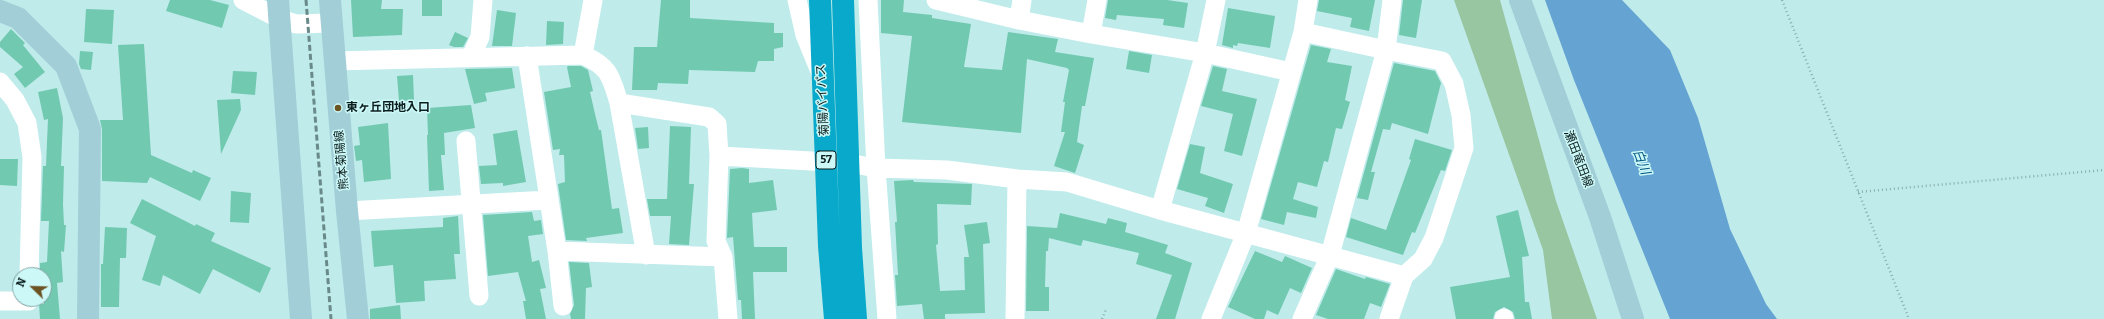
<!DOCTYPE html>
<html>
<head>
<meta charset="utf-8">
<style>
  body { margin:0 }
  #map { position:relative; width:2104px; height:319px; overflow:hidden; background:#bfebeb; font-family:Bitter,serif }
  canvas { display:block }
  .north { position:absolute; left:12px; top:267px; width:40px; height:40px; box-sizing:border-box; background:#ccf9f8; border:1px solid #7fa1a0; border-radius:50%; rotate:293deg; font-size:11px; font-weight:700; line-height:16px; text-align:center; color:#0b1c1c }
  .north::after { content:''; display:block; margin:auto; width:14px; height:18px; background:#6c5324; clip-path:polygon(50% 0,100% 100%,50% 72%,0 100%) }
</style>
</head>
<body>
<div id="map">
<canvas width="2104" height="319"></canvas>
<div class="north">N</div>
</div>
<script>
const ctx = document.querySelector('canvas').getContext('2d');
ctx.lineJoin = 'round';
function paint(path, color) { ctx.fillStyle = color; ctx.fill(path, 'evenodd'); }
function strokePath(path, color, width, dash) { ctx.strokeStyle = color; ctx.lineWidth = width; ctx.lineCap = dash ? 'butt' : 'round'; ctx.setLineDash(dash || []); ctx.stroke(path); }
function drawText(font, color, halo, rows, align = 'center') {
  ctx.font = font + ' Bitter,"Noto Sans JP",serif'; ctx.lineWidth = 3; ctx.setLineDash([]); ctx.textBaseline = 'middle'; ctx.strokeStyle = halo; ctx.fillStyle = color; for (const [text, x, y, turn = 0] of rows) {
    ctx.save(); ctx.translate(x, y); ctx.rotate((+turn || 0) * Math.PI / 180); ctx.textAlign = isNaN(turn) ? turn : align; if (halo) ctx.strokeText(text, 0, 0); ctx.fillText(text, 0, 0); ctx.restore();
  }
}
const green = new Path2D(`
  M1454 0H1500L1556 201 1597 319H1552L1543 250Z`);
const water = new Path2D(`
  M1545 0H1622L1670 50 1698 118 1730 229 1766 304 1777 319H1670L1574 80Z`);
const building = new Path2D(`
  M170 0H210L229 5 222 28 166 11Z
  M351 0H382L381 9H403L402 35 353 37Z
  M422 0H442V16H422Z
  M661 0H690V18L774 23V33H783V47L774 49V61H758L755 72 689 70 688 84 658 83 657 90H632L634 47H657Z
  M881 0H904L903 12 932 15V18L971 24 964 67 1002 70 1008 32 1058 39 1055 52 1094 58 1085 106H1082L1077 142 1084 145 1075 173 1054 166 1065 132H1061L1065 102H1063L1069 70 1067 68 1027 59 1021 133 902 122 912 36 881 33Z
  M1108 0H1167L1188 3 1184 28 1163 25 1164 19 1117 15 1116 20 1105 18Z
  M1319 0H1375L1369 31 1350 27 1352 18 1317 11Z
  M1403 0H1422L1416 38 1399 35Z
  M1228 8 1275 16 1270 48 1238 43 1237 46 1233 45V48L1222 45Z
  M86 9 114 10 112 44 84 42Z
  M497 10 516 13 512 46H492Z
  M547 21 564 22 563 44 546 45Z
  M11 29 25 43 23 45 45 72 25 88 14 74 23 67 0 47V42Z
  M455 32 468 38 463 47H454L449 45Z
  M144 44 151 155 192 173 193 170 211 178 200 201 150 177 147 183 102 181V129L100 120H123L118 45Z
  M1311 45 1331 49 1327 62 1352 66 1345 100 1350 102 1342 129 1336 128 1328 162 1324 161 1317 187 1298 182 1293 199 1318 207 1316 218 1287 212 1284 225 1261 219Z
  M80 51 93 52 91 70 81 69 79 64Z
  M1129 51 1152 55 1149 73 1126 69Z
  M1394 63 1435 71 1441 83 1428 134 1392 123 1390 130 1383 129 1371 172H1375L1368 200 1357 198Z
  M568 66H581L588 70 593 91 590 92 595 114 599 130H601L612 209 619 208 623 233 586 238 587 241 566 240 558 184 565 182 564 155H559L560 149 553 150 544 92 571 87 567 67Z
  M1213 66 1227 69 1222 91 1257 99 1242 156 1224 151 1233 114 1201 106Z
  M512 68 515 88 485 93 487 101 474 104 465 69Z
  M233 71 257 72 255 95 231 93Z
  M413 75 414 100 399 101 397 76Z
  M57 88 63 118 61 166H64L63 204 64 225H66L64 252 61 251 63 282 57 283 60 319H40L39 304H44V275H40V263L47 262 49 221H41L43 166H46L48 119 44 120 38 92Z
  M240 99 241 110 221 154 217 100Z
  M471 105 475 128 444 133 445 155H441L444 190 429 191 427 135H428L427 108Z
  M388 123 391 179 364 182 362 160 356 161 354 146 360 145 358 127Z
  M670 126 691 127 689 184H694L689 245 669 244 671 216H650L647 199H667Z
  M648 127 649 148 638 149 635 128Z
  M517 130 526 182 503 186V183L481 184 479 166 497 165 493 134Z
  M1415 139 1452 150 1445 171 1441 170 1415 233 1412 232 1403 255 1346 237 1351 218 1386 230 1411 160 1409 159Z
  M1190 144 1205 147 1200 173 1233 184 1224 213 1205 206 1208 198 1177 189Z
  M0 159H18L17 186 0 185Z
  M742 168 749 169V183L773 180 777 210 752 213 754 247H787V272H753L755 319H742L741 300H738L733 237 727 238 730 169Z
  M913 180 914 182 972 184 971 205 937 204 938 244 936 245 940 291 965 290 964 257H969L964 225 987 222 990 243 983 244 985 313 945 314V319H924L922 304 897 306 895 275H898L895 222H897L894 181Z
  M231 191 251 193 249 223 230 222Z
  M142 199 195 226 196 224 215 233 211 241 271 268 260 293 213 269 200 294 163 275 160 286 142 280 156 236 130 223Z
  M1518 210 1529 256 1522 257 1525 302H1529L1532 319H1515L1513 312 1504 307 1495 312 1493 319H1456L1450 287 1510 277 1496 216Z
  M532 212 534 221 541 220 543 234 528 236 532 262 539 260 546 288 540 289 546 319H526L523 301H526L518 272 488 276 483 215Z
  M1060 213 1106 224 1108 218 1127 223 1125 232 1168 245 1165 253 1192 263 1175 319H1156L1172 275 1136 264 1139 253 1083 240 1081 246 1049 238 1048 251H1046L1045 287H1049V311H1026L1027 226 1057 228Z
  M458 216 460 254H454L456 279 424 281 425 301 396 303 393 265 374 267 371 231 443 227V218Z
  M105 227 127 228 126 258H120L119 307H101V264H103Z
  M1255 251 1282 262 1285 256 1312 268 1301 293 1290 288 1278 315 1267 310 1264 319H1255L1228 307Z
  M569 262 589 263 592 287 586 288 585 319H571L570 314 574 305Z
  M1336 269 1365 279 1366 277 1390 284 1381 307 1370 303 1364 319H1328L1316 315Z
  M400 305 401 319H370V309Z`);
const path = new Path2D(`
  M1782 0 1909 319
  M1858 192 2104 170
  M1102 319 1106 309`);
const street = new Path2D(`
  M243 0 278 18 296 24 330 23
  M797 0 805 35 821 74
  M868 0 876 168 887 319
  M936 0 1019 20 1091 34 1205 53 1291 72
  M1019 20 1022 0
  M1091 34 1097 0
  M583 55 593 0
  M527 56 557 251 563 306
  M471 57 480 37 483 0
  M334 61 583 55C610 67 611 77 619 103L709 117 717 124 719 156
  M0 82 15 100 27 123 32 157 29 275
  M619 103 646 255
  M466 141 479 296
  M1160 210 1205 53 1216 0
  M347 211 548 200
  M557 251 723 257
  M0 301H29V299
  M1504 318V319
  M728 319 723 257 716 241 719 156 848 163 876 168 947 170 1017 179 1067 182 1160 210 1404 276
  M1015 319 1017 179
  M1211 319 1246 233 1303 32 1308 0
  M1302 319 1330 255 1386 50 1303 32
  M1389 319 1404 276 1423 259 1434 238 1464 148 1461 115 1454 84 1442 61 1386 50 1392 0`);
const secondary = new Path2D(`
  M278 0 301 319
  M330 0 347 211 358 319
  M1520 0 1600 217 1633 319
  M0 11 18 18 66 66 90 129 88 319`);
const highway = new Path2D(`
  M820 0 829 246 835 319
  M843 0 851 248 856 319`);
const rail = new Path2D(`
  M306 0 331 319`);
const markers = [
  [338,108,4,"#6c5324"]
];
const shields = [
  [826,160,20]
];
const shieldNames = [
  ["57",826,160]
];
const streetNames = [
  ["菊陽バイパス",823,100,-93],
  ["瀬田竜田線",1578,159,69],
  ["熊本菊陽線",342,160,-95]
];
const poiNames = [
  ["東ヶ丘団地入口",346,108]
];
const waterNames = [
  ["白川",1641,162,69]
];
paint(green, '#98c6a1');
paint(water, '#65a4d2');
paint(building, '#71c9b0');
strokePath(path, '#89adad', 2.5, [1, 3]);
strokePath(street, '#fff', 19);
strokePath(secondary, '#a1ced7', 22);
strokePath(highway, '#08a9ca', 22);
strokePath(rail, '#6a8a8a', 3, [6, 3]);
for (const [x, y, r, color] of markers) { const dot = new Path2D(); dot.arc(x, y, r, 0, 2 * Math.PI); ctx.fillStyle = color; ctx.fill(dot); strokePath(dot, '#ccf9f8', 1.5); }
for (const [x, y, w] of shields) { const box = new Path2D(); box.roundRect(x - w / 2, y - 9, w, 18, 3); ctx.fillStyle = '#ccf9f8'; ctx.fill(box); strokePath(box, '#0b1c1c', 1); }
drawText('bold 11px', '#0b1c1c', null, shieldNames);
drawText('12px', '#0b1c1c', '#ccf9f8', streetNames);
drawText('bold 12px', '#0b1c1c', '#ccf9f8', poiNames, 'left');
drawText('italic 13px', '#055682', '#ccf9f8', waterNames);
</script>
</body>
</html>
